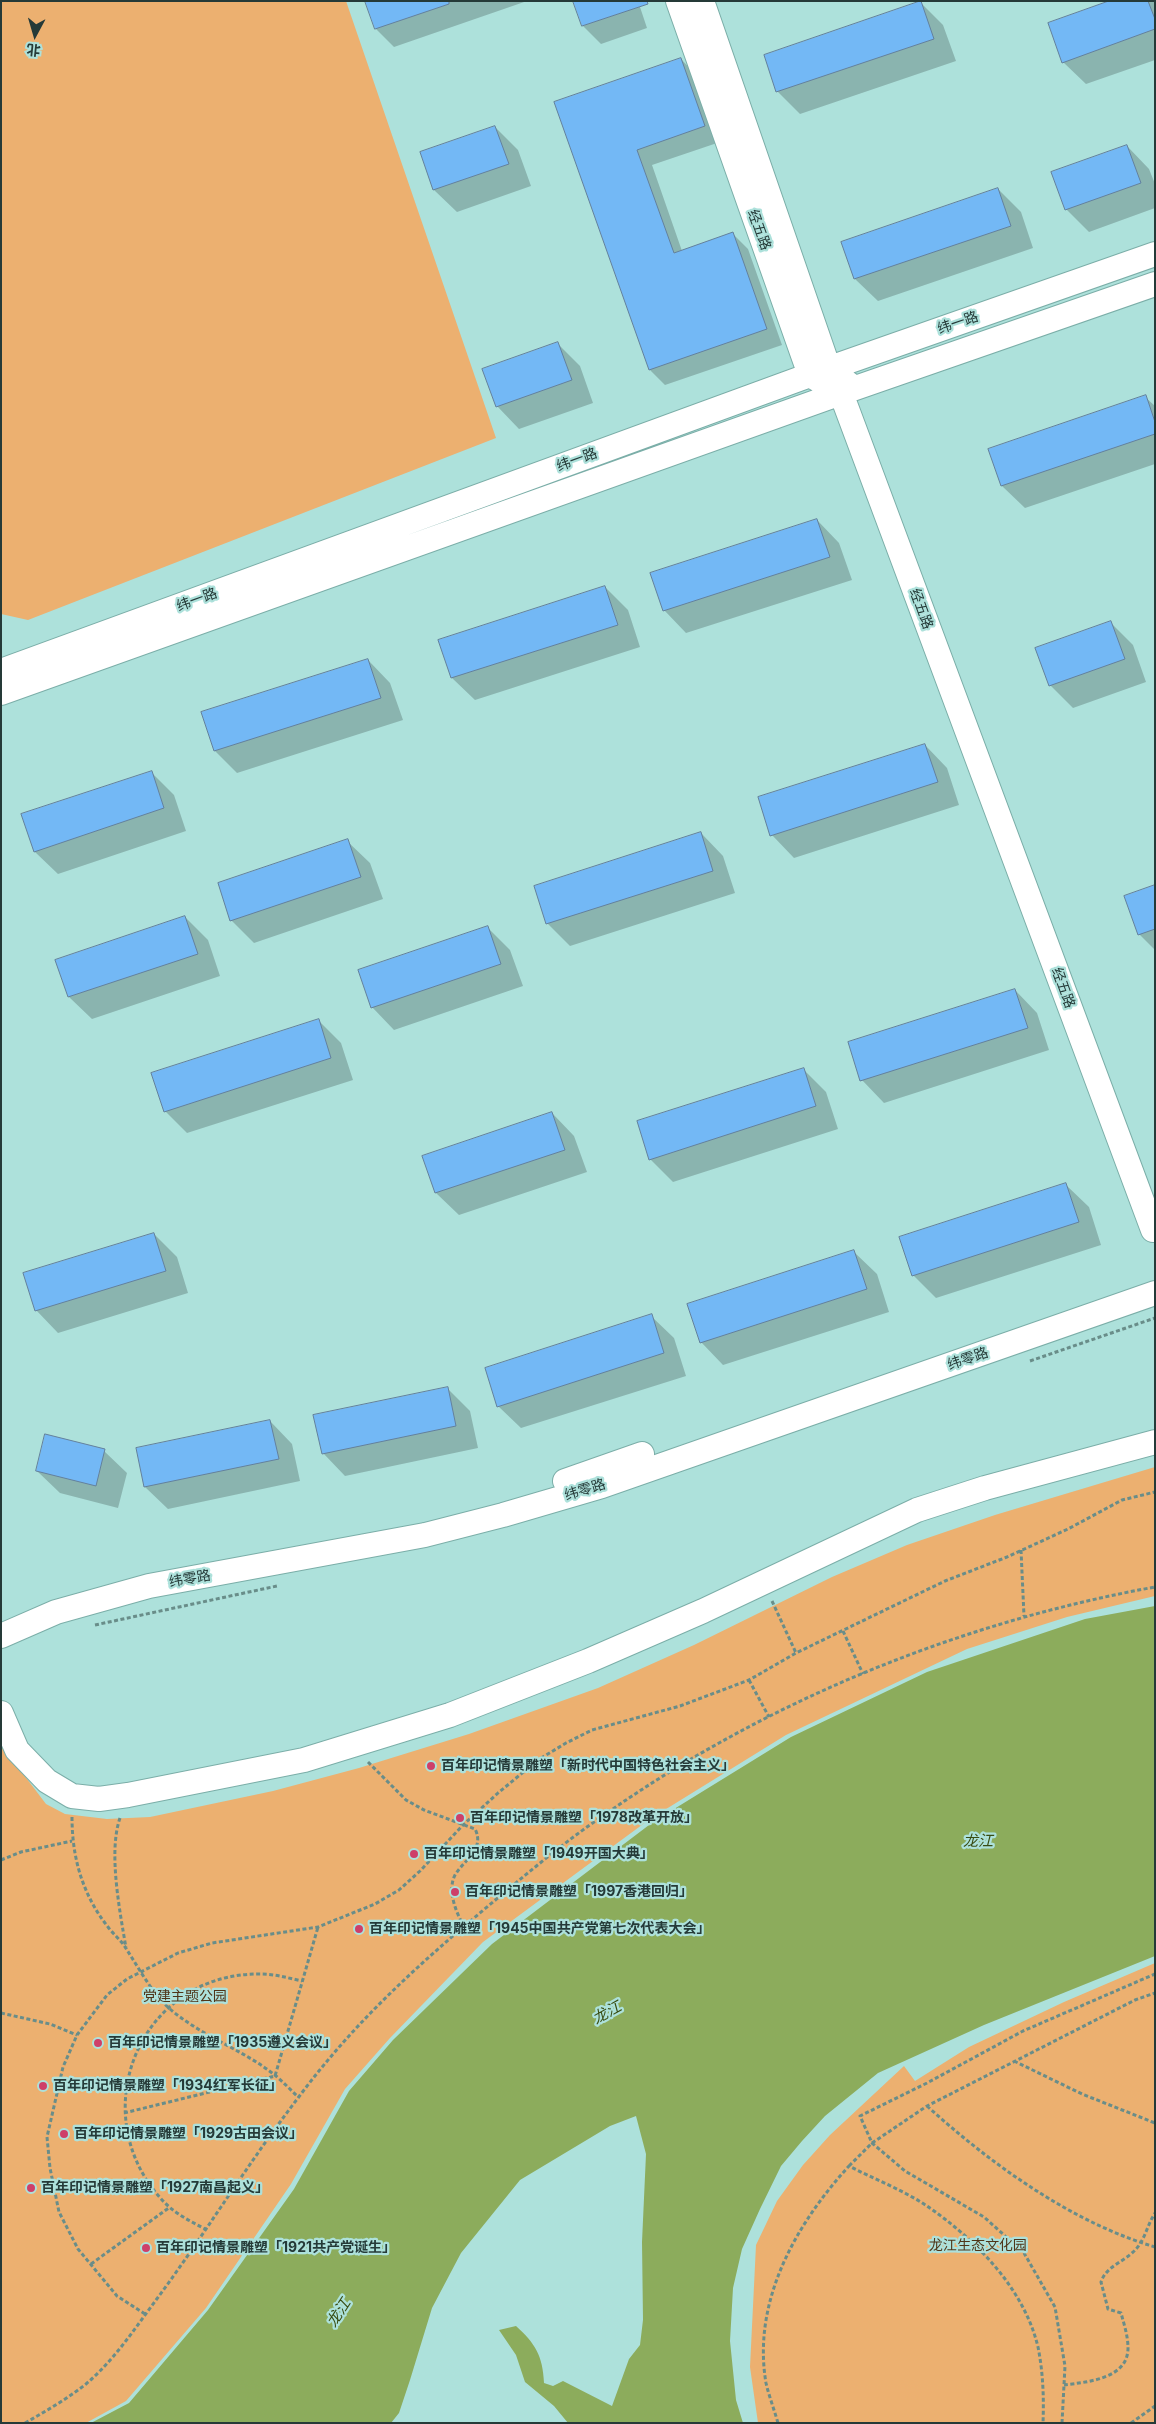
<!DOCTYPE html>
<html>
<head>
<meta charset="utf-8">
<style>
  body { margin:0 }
  #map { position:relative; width:1156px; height:2424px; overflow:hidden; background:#ade1db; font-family:Inter,"Noto Sans SC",sans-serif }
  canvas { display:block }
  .frame { position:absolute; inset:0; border:2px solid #253a38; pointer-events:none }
  .north { position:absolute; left:10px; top:10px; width:50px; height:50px; -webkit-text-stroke:4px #ade1db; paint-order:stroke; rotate:186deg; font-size:14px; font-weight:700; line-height:20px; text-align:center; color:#253a38 }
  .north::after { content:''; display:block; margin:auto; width:18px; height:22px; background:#253a38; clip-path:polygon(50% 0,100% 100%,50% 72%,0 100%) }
</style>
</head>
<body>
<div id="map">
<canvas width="1156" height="2424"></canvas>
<div class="frame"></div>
<div class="north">北</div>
</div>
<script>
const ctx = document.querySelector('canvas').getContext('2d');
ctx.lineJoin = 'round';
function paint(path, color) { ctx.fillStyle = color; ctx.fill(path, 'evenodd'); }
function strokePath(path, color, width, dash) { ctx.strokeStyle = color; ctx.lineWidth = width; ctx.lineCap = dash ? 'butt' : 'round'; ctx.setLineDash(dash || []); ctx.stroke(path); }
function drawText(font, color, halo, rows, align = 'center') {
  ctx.font = font + ' Inter,"Noto Sans SC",sans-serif'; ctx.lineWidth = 4.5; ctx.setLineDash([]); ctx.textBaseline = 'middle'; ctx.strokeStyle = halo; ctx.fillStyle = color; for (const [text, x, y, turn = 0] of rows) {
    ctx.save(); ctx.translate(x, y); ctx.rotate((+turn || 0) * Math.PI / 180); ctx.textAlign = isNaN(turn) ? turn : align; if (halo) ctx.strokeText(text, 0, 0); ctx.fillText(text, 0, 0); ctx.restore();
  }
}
const green = new Path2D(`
  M1 1H346L496 438 28 620 1 614Z
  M1155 1467V1596L1067 1617 967 1649 786 1735 650 1819 483 1942 390 2038 345 2089 291 2184 206 2308 126 2401 86 2423H1V1728L24 1775 46 1804 65 1814 107 1819 150 1817 273 1791 359 1768 469 1734 598 1688 694 1645 832 1577 907 1545 995 1515Z
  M1155 1963V2423H758L750 2367 756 2245 777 2201 803 2165 830 2135 904 2066 915 2081 969 2047 1064 2002Z`);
const water = new Path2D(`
  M1155 1606V1956L984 2025 878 2073 825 2116 802 2141 781 2166 760 2209 742 2249 733 2288 730 2341 736 2400 743 2423H568L554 2406 525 2382 516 2355 499 2330 516 2326C535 2343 543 2356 544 2383L553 2386 563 2381 612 2406 629 2359 640 2345 643 2320 642 2242 646 2154 636 2116 610 2126 520 2180 461 2253 432 2308 410 2380 399 2413 391 2423H91L129 2403 208 2310 294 2189 349 2091 393 2040 492 1944 653 1822 791 1737 927 1672 1085 1619Z`);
const shadow = new Path2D(`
  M366 1H527L394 47 376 29Z
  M638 1 647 28 601 44 583 26Z
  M1112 1H1155V60L1086 84 1063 62Z
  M921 3 943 25 956 61 800 114 778 92 765 56Z
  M681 59 696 75 720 142 652 165 682 251 733 234 748 249 782 345 665 385 650 370 556 103Z
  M495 127 518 150 531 186 457 212 434 190 421 153Z
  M1127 146 1149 169 1155 184V208L1089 232 1066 209Z
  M998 189 1021 212 1033 248 878 301 855 279Z
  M558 344 580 366 593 403 519 429 497 406Z
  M1145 397 1155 406V464L1025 508 1002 486 990 450Z
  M817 520 839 543 852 580 686 633 664 610Z
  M605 587 628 610 640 647 475 700 452 678 440 640Z
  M1111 623 1133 645 1146 682 1073 708 1050 685Z
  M368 660 390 683 403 720 237 773 215 751Z
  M925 745 947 768 959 805 794 858 772 835Z
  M151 772 174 795 186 831 58 874 35 852 23 815Z
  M701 833 723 856 735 893 570 946 547 923Z
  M347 841 370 863 383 899 254 943 231 920Z
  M1155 886V950L1139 934Z
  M185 917 208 940 220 976 92 1019 69 997 57 960Z
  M488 928 510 950 523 986 394 1030 372 1007Z
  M1015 990 1037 1013 1049 1050 884 1103 862 1080 849 1043Z
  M318 1020 341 1043 353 1080 187 1133 165 1111Z
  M803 1069 826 1092 838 1129 673 1182 650 1159Z
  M552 1113 574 1136 587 1172 459 1215 436 1193 424 1156Z
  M1066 1185 1089 1207 1101 1245 936 1298 913 1275Z
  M154 1234 177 1257 188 1293 58 1333 36 1310Z
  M854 1252 877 1274 889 1312 723 1365 701 1342Z
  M651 1316 674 1338 686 1376 521 1428 498 1406Z
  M447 1388 470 1411 478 1448 345 1476 323 1453Z
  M270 1421 292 1444 300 1481 168 1509 145 1487Z
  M104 1451 127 1473 118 1508 60 1493 37 1471Z`);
const building = new Path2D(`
  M365 1H449V4L375 29Z
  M573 1H647L648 4 582 26Z
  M921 1 934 39 776 92 764 55Z
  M1109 1H1148L1155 19V29L1062 63 1048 23Z
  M681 58 705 126 637 150 674 253 733 232 767 329 649 370 554 102Z
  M495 126 509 164 433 190 420 152Z
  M1127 145 1141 183 1065 210 1051 172Z
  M998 188 1011 226 854 279 841 242Z
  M558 342 572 380 496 407 482 369Z
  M1146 395 1155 422V434L1001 486 988 449Z
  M817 519 830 557 663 611 650 573Z
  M605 586 618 625 451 678 438 640Z
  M1111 621 1125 659 1049 686 1035 648Z
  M368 659 381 698 214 751 201 712Z
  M925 744 938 782 770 836 758 797Z
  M152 771 164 808 34 852 21 814Z
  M701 832 713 871 546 924 534 886Z
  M348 839 361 877 230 921 218 883Z
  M1155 885V929L1138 935 1124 896Z
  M185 916 198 954 68 997 55 960Z
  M488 926 501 964 371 1008 358 970Z
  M1015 989 1028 1028 860 1081 848 1042Z
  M319 1019 331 1058 164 1112 151 1073Z
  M804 1068 816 1106 649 1160 637 1121Z
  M552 1112 565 1150 435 1193 422 1156Z
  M1066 1183 1079 1222 912 1276 899 1237Z
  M154 1233 166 1271 35 1311 23 1273Z
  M854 1250 867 1289 700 1343 687 1304Z
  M652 1314 664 1353 497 1407 485 1368Z
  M448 1387 456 1426 322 1454 313 1415Z
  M270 1420 279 1459 144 1487 136 1448Z
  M45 1434 105 1449 96 1486 36 1471Z`);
const path = new Path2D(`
  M1030 1361 1155 1318
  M1021 1550 1024 1616
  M772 1601 796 1653
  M95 1625 277 1586
  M843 1631 863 1674
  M749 1680 769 1717
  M368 1762 406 1800 424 1810 475 1829C485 1849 465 1859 455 1875 447 1890 456 1913 464 1926
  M72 1817C72 1857 82 1894 108 1927 114 1935 122 1941 127 1950 140 1970 152 1993 170 2009 201 2036 244 2050 276 2076 284 2083 291 2090 298 2097
  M120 1818C108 1852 120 1912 126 1948
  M1 1860 21 1852 72 1841
  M1 2013 50 2024 77 2035
  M1014 2061 1082 2094 1155 2123
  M927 2106C991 2164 1071 2222 1155 2247
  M124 2113 275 2076 318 1927
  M849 2166 872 2143 927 2106 1135 2000 1155 1993
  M207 2230C192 2222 177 2215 165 2203 81 2117 138 1972 261 1974 275 1974 288 1978 302 1981
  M91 2264 170 2207
  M145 2314 117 2296 78 2249 59 2212 50 2168 47 2137 63 2067 77 2035 107 1995 127 1979 178 1953 212 1943 318 1927 375 1904 399 1890 420 1871 463 1825 498 1793 538 1760 566 1743 592 1730 680 1706 749 1680 796 1653 945 1581 1007 1557 1068 1529 1122 1500 1155 1492
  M1064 2385C1087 2382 1128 2379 1128 2348 1128 2336 1124 2324 1121 2313L1108 2309 1101 2282C1106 2267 1121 2263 1132 2253 1145 2242 1146 2227 1155 2213
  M25 2423C46 2411 67 2399 86 2384 114 2360 134 2330 156 2300 205 2234 248 2163 298 2098 355 2021 420 1963 493 1902 530 1871 567 1840 607 1813 769 1700 961 1622 1155 1587
  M778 2423C774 2409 769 2396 766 2383 752 2301 796 2224 849 2166 874 2179 903 2190 927 2206 975 2239 1024 2288 1038 2347 1043 2372 1044 2397 1043 2423
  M1062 2423 1065 2366 1055 2307 1024 2253 984 2217 905 2171 872 2143 860 2116 927 2083 1023 2031 1155 1974
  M1131 2423 1155 2406`);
const minor = new Path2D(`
  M678 1 810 375 841 393 1153 1230
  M702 1 829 369 853 387
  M1 671 810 375 1155 254
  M1 693 841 393 1155 284
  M565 1481 642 1454
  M1 1636 56 1612 149 1586 425 1535 503 1515 602 1486 1155 1293
  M1 1713 17 1750 47 1781 72 1796 99 1799 128 1795 304 1760 450 1715 588 1661 703 1611 917 1510 985 1488 1155 1442`);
const markers = [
  [431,1766,5,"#ce3f69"],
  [460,1818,5,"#ce3f69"],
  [414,1854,5,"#ce3f69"],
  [455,1892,5,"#ce3f69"],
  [359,1929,5,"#ce3f69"],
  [98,2043,5,"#ce3f69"],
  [43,2086,5,"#ce3f69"],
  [64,2134,5,"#ce3f69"],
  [31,2188,5,"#ce3f69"],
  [146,2248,5,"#ce3f69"]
];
const streetNames = [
  ["经五路",759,230,70],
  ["纬一路",958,323,-19],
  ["纬一路",577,460,-20],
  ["纬一路",197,600,-20],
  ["经五路",921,609,70],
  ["经五路",1063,988,70],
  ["纬零路",968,1359,-19],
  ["纬零路",585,1490,-17],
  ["纬零路",190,1579,-10]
];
const poiNames = [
  ["百年印记情景雕塑「新时代中国特色社会主义」",441,1766],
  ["百年印记情景雕塑「1978改革开放」",470,1818],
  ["百年印记情景雕塑「1949开国大典」",424,1854],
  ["百年印记情景雕塑「1997香港回归」",465,1892],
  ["百年印记情景雕塑「1945中国共产党第七次代表大会」",369,1929],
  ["百年印记情景雕塑「1935遵义会议」",108,2043],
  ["百年印记情景雕塑「1934红军长征」",53,2086],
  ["百年印记情景雕塑「1929古田会议」",74,2134],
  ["百年印记情景雕塑「1927南昌起义」",41,2188],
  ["百年印记情景雕塑「1921共产党诞生」",156,2248]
];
const parkNames = [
  ["党建主题公园",185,1997],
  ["龙江生态文化园",978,2246]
];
const waterNames = [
  ["龙江",978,1841],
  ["龙江",607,2013,-29],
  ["龙江",339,2313,-57]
];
paint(green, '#ecb070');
paint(water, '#8cac5c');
paint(shadow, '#0003');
paint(building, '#73b8f5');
strokePath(building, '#63809c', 1);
strokePath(minor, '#7baea8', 26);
strokePath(path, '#698d89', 3, [4, 2.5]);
strokePath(minor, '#fff', 24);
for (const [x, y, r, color] of markers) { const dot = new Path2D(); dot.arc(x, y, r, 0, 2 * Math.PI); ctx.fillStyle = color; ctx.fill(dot); strokePath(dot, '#ade1db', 2); }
drawText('14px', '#253a38', '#ade1db', streetNames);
drawText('bold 14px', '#253a38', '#ade1db', poiNames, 'left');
drawText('14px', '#4f3518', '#ade1db', parkNames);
drawText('italic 15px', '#384c12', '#ade1db', waterNames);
</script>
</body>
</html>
